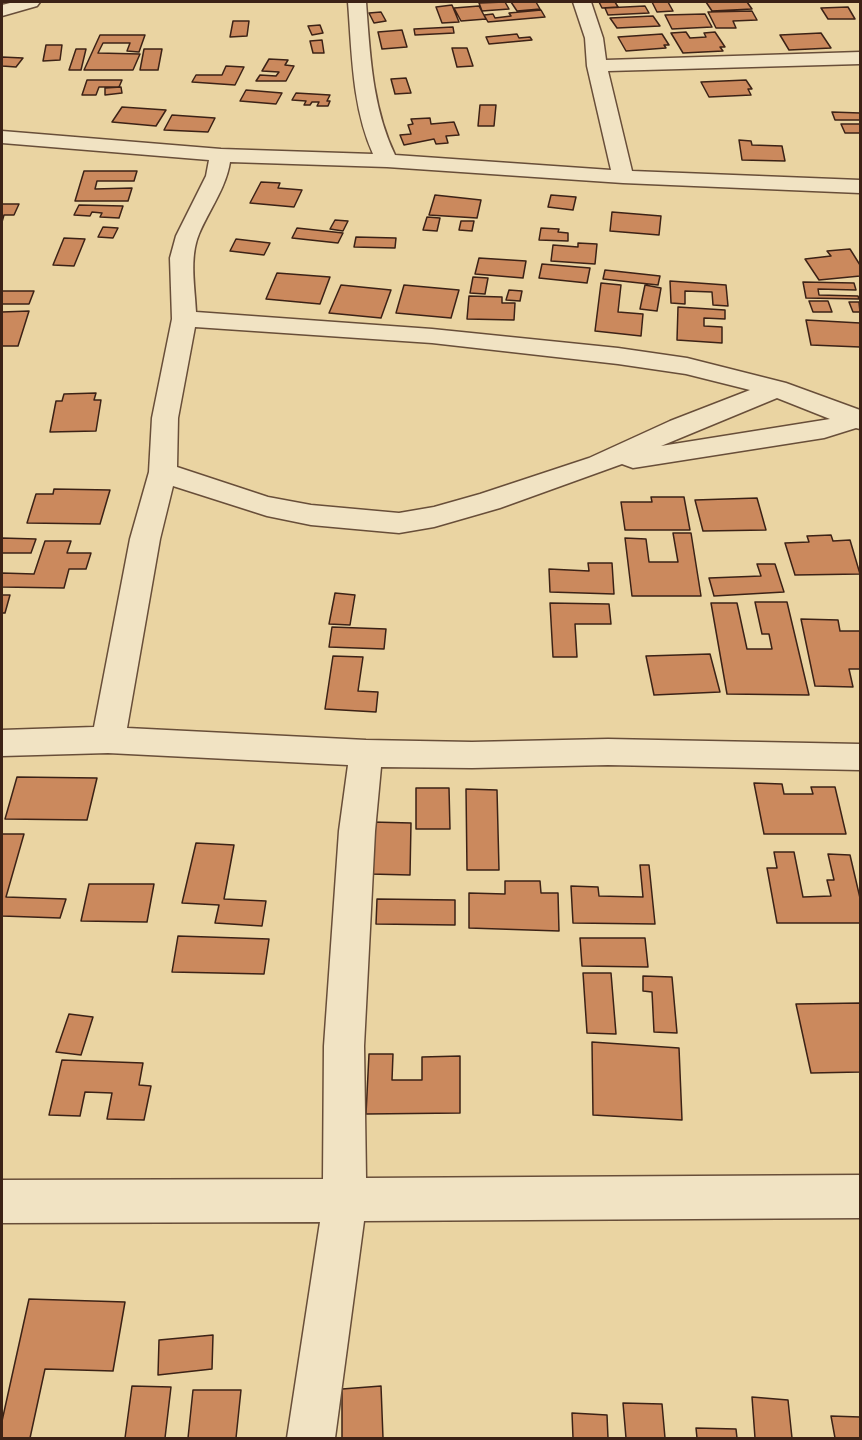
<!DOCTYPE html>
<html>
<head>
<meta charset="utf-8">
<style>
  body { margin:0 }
  #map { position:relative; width:862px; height:1440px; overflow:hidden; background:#ead4a2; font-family:"IM FELL French Canon",serif }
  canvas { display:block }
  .frame { position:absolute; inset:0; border:3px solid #3c2216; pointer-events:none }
</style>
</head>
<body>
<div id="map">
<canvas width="862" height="1440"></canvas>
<div class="frame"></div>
</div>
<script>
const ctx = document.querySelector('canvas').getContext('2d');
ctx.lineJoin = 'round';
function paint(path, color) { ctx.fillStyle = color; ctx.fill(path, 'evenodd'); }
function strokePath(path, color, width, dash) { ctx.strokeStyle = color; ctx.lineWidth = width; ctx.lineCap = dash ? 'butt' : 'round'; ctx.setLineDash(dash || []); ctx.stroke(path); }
const building = new Path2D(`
  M505 2 509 9 482 11 479 3Z
  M511 2H536L540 9 517 11Z
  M599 2H615L618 7 602 8Z
  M652 2H668L673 11 657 12Z
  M706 2H747L752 9 712 11Z
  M452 5 459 22 442 23 436 7Z
  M479 6 486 19 461 21 454 8Z
  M645 6 649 13 608 15 605 8Z
  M848 7 855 19H828L821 8Z
  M541 10 545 17 488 22 484 15 493 14 495 18 511 16 509 13Z
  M752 11 757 20 733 21 736 28H716L708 12Z
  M381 12 386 21 374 23 369 13Z
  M705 14 712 27 672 29 665 15Z
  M653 16 660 26 617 28 610 18Z
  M233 21H249L247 36 230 37Z
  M320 25 323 33 312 35 308 26Z
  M453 27 454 33 415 35 414 29Z
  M402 30 407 47 382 49 378 32Z
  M686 32 690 38 706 37 704 33 715 32 725 47H720L723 51 683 53 671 33Z
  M821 33 831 48 789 50 780 35Z
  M517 34 519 38 530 37 532 40 489 44 486 37Z
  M662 34 669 45H664L666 48 626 51 618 37Z
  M100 35H145L139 52 127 51 130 43H103L98 53 140 54 133 70H84Z
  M322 40 324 53H313L310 41Z
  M46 45H62L60 60 43 61Z
  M452 48H467L473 66 457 67Z
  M76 49H86L81 70H69Z
  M144 49H162L158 70H140Z
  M2 57 23 58 16 67 2 66Z
  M269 59 288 60 285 65 294 66 286 81H256L260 75 276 76 279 72 262 71Z
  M226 66 244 67 235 85 192 82 196 75H222Z
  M406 78 411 93 395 94 391 79Z
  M87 80H122L119 87H99L96 95H82Z
  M746 80 752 89H748L751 95 709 97 701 82Z
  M121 87 122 93 105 95V88Z
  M246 90 282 93 276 104 240 101Z
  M296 93 330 95 327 101H330L328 106H317L319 102H312L310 105H304L306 101 292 100Z
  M480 105H496L494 126H478Z
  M122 107 166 110 156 126 112 122Z
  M832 112 860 113V120H835Z
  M172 115 215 118 208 132 164 130Z
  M430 118 431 124 454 122 459 135 446 136 448 143 436 144 434 139 404 145 400 135 411 134 408 125 413 124 411 119Z
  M841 124H860V133H845Z
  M739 140 751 141 752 145 782 146 785 161 742 160Z
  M84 171H137L134 181H97L95 189 132 188 128 201H75Z
  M261 182 280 183 278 188 302 190 294 207 250 203Z
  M435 195 481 200 477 218 429 215Z
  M551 195 576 197 573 210 548 207Z
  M2 204H19L14 215H4L2 222Z
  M79 205 123 206 119 218 100 217 102 213 92 212 90 216 74 215Z
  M612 212 661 216 659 235 610 231Z
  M427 217 440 218 437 231 423 230Z
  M335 220 348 221 343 231 330 229Z
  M461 221H474L472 231 459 230Z
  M103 227 118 228 113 238 98 237Z
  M297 228 343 233 338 243 292 238Z
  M541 228 559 229 558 232 568 233V241L539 240Z
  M356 237 396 238 395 248 354 247Z
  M64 238 85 239 74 266 53 265Z
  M236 239 270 243 264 255 230 251Z
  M578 243 597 244 595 264 551 261 553 245 578 247Z
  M850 249 860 265V276L819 280 805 259 831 256 827 251Z
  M479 258 526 261 523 278 475 274Z
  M542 264 590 268 587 283 539 278Z
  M605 270 660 276 658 285 603 279Z
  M277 273 330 277 320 304 266 299Z
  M473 277 488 278 485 294 470 293Z
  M670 281 726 285 728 306 713 305 712 292 685 291V304L671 303Z
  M803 282 854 283 856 290 818 289 819 295 858 296 859 299 806 298Z
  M601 283 621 285 618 312 643 314 641 336 595 331Z
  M341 285 391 290 381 318 329 313Z
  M404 285 459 290 451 318 396 313Z
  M645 285 661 288 657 311 640 309Z
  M509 290 522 291 520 301 506 300Z
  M2 291H34L29 304H2Z
  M469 296 502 297V303H515L514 320 467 319Z
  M809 301H828L832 312H813Z
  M849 302H859L860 312H853Z
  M678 307 725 310V319L704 318V326L722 327V343L677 340Z
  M29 311 18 346H2V312Z
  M806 320 860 323V347L811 345Z
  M96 393 94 400H101L96 431 50 432 56 401H62L64 394Z
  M54 489 110 490 100 524 27 523 36 494H53Z
  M651 497H684L690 530H625L621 502H652Z
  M757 498 766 530 703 531 695 500Z
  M673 533H691L701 596H632L625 538 646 539 649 562H678Z
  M831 535 833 541 850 540 860 574 795 575 785 543 809 542 807 536Z
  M2 538 36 539 31 553H2Z
  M45 541H71L67 553H91L86 569H69L64 588 2 587V573L34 574Z
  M588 563H612L614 594 550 592 549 569 589 571Z
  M757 564H775L784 592 714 596 709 578 761 576Z
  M335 593 355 595 350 625 329 624Z
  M2 595H10L5 613H2Z
  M755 602H787L809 695 727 694 711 603H737L747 649H772L769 634H762Z
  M550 603 609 604 611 624H575L577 657H553Z
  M801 619 838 620 840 631H860V669H849L853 687 815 686Z
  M332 627 386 629 384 649 329 647Z
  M710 654 720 692 654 695 646 656Z
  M333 656 363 657 358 691 378 692 376 712 325 709Z
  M17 777 97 778 87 820 5 819Z
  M754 783 782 784 784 794H813L811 787H835L846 834H764Z
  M416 788H449L450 829H416Z
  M466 789 497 790 499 870H467Z
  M372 822 411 823 410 875 370 874Z
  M2 834H24L6 897 66 899 60 918 2 916Z
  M196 843 234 845 224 899 266 901 262 926 215 923 219 905 182 903Z
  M774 852H794L803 897 831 896 827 880H834L828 854 850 855 860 898V923H777L767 868H777Z
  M640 865H649L655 924 573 923 571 886 598 887 599 896 643 897Z
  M505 881H540L541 893H558L559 931 469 928V893L505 894Z
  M89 884H154L147 922 81 921Z
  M377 899 455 900V925L376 924Z
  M178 936 269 939 264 974 172 972Z
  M580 938H645L648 967 582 966Z
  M583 973H611L616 1034 587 1033Z
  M643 976 672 977 677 1033 654 1032 652 992 643 991Z
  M860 1003V1072L811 1073 796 1004Z
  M69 1014 93 1017 81 1055 56 1052Z
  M592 1042 679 1048 682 1120 593 1115Z
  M369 1054H393L392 1080H422V1057L460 1056V1113L366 1114Z
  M62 1060 143 1063 139 1085 151 1086 144 1120 107 1119 112 1093 85 1092 80 1116 49 1115Z
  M29 1299 125 1302 113 1371 45 1369 30 1438H2V1421Z
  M213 1335 212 1369 158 1375 159 1340Z
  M132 1386 171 1387 165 1438H125Z
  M381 1386 383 1438H342V1389Z
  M193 1390H241L236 1438H188Z
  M752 1397 788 1400 792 1438H755Z
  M623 1403 662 1404 665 1438H626Z
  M572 1413 607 1415 608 1438H573Z
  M831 1416 860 1417V1438H835Z
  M696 1428 736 1429 737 1438H697Z`);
const street = new Path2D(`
  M14 2H40L37 6 2 16V5Z
  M348 2H366C370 54 372 107 395 155L611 170 587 66 585 38 573 2H591L603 38 606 60 860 52V64L608 71 632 171 860 180V193L623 183 387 167 230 162C226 188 209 210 199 234 189 258 195 287 196 312L432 329 618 348 687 358 786 383 860 410V429L856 428 824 438 633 468 622 464 500 508 434 527 399 533 311 525 267 516 173 486 160 539 127 728 366 740 472 742 608 739 860 744V770L608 765 472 768 381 767 375 831 364 1046 366 1178 860 1175V1218L364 1221 335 1438H287L320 1222 2 1223V1180L323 1179 324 1046 339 831 348 765 108 753 2 756V730L94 727 130 539 149 472 152 418 172 319 170 258 176 236 206 176 209 160 2 143V131L221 149 373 154C352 107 352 53 348 2ZM195 327 432 343 618 364 686 374 750 390 670 421 589 458 480 494 434 507 399 513 311 505 268 497 177 467 178 418ZM777 398 830 419 661 446Z`);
paint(building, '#cb895d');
strokePath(building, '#3c2216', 1.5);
strokePath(street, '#684e39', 3);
paint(street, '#f1e3c3');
</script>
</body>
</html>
